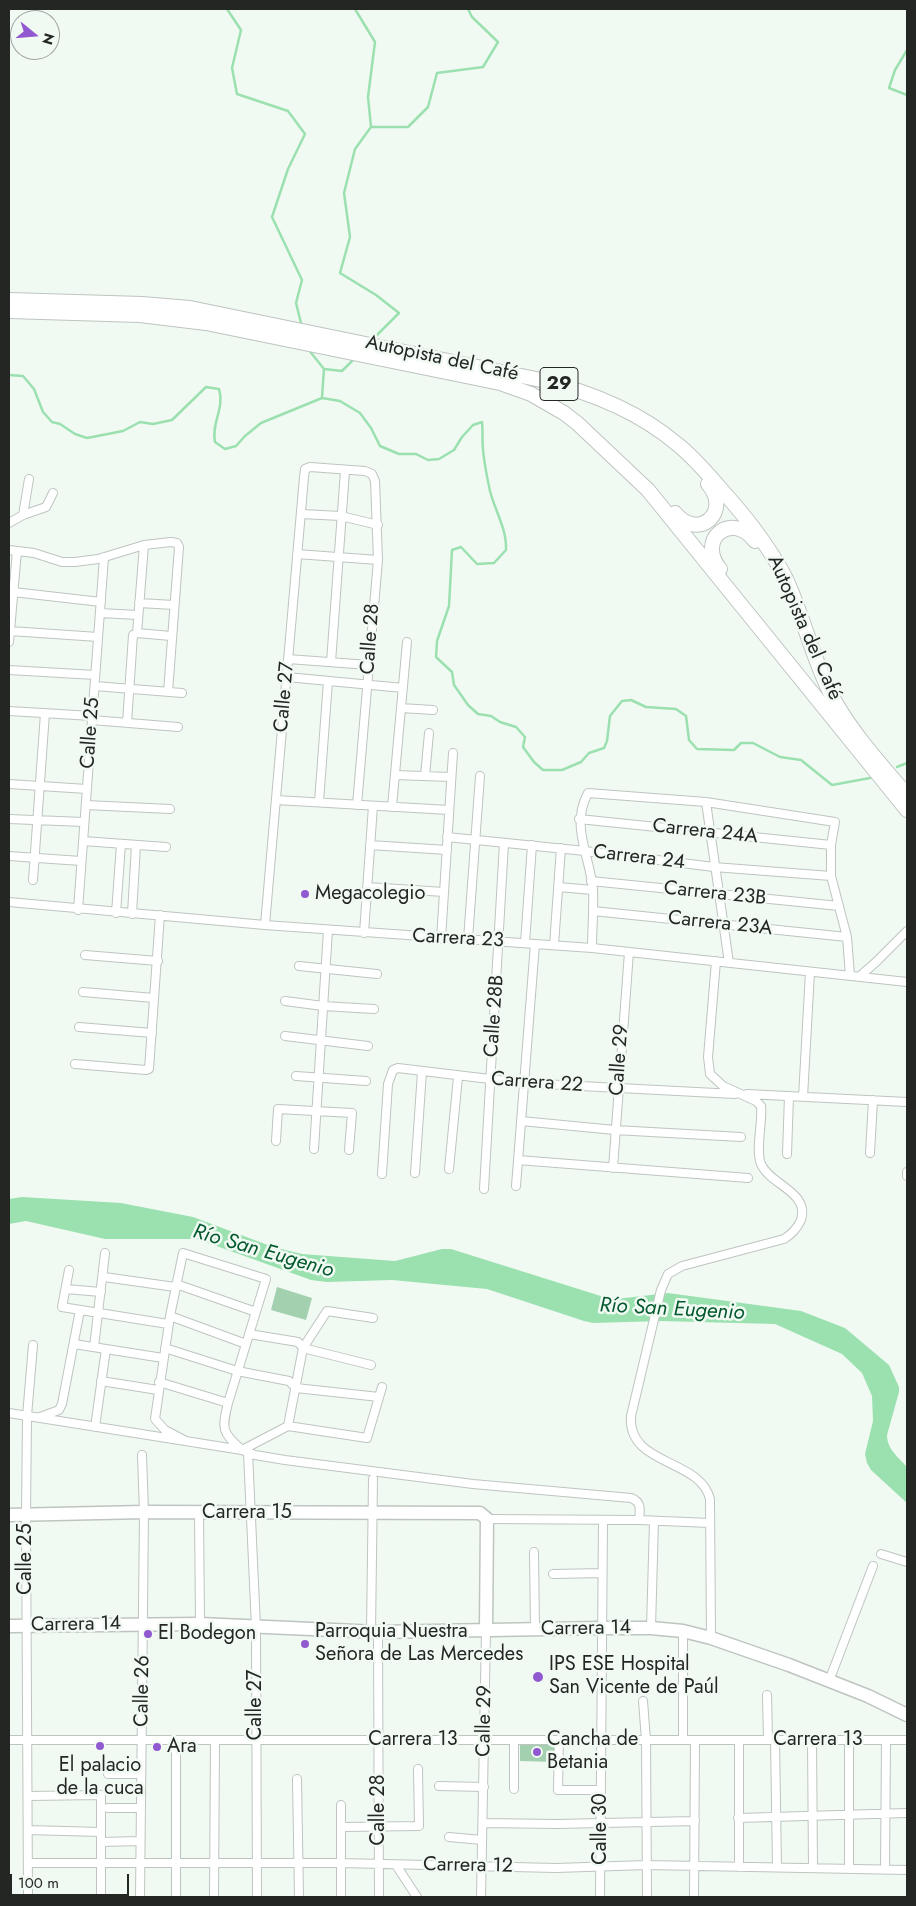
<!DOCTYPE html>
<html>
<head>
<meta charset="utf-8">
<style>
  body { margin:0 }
  #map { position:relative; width:916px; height:1906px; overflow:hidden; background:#f1f9f3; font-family:Jost,sans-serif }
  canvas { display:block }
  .frame { position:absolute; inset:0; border:10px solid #242624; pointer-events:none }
  .north { position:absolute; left:10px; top:10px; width:50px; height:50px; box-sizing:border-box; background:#f1f9f3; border:1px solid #9fa5a0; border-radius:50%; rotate:107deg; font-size:14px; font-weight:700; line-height:20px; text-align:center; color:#242624 }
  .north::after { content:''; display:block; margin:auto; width:18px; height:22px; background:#9159d0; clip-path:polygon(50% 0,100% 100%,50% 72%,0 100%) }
  .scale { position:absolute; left:10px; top:1874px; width:119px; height:22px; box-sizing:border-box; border:2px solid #242624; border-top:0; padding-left:6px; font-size:15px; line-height:18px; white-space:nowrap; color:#242624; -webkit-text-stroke:4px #f1f9f3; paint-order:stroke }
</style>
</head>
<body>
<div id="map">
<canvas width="916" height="1906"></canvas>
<div class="frame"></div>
<div class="north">N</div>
<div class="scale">100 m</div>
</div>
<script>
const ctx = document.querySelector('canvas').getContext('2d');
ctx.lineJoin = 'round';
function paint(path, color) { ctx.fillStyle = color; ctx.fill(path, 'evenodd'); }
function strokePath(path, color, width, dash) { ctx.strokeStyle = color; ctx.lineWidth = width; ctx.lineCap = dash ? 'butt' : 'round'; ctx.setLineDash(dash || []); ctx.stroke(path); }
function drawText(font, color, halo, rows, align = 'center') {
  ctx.font = font + ' Jost,sans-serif'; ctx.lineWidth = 5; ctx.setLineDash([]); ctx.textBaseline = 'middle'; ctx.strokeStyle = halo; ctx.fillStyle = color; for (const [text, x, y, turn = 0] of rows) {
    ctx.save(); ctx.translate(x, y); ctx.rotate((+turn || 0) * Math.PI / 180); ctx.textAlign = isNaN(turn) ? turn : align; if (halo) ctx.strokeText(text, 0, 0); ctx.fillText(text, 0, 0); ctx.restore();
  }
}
const green = new Path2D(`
  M277 1287 312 1298 306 1320 271 1310Z
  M520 1743 555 1744V1762L520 1761Z`);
const water = new Path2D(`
  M22 1197 121 1203 193 1217 273 1247 302 1254 395 1261 442 1249H451L604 1297 616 1299 668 1293 801 1311 845 1328 889 1365 899 1387V1392L887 1435C887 1449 898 1457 907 1467V1503L871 1470 867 1463 865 1454 873 1421 872 1396 862 1373 842 1354 775 1324 661 1321 593 1323 584 1321 487 1289 392 1280 327 1282 311 1280 197 1239H105L26 1221 9 1224V1199Z`);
const stream = new Path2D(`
  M227 9 241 30 232 68 237 94 288 111 305 134 288 169 272 217 302 280 296 303 302 327
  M355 9 375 42 368 97 371 127
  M907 50 895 70 889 88 907 95
  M372 340 399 313 376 295 340 273 350 237 344 193 355 149 371 127H408L428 107 437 73 483 67 498 42 472 17 468 9
  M308 349 324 369 322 397
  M324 369 342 371 354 359
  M9 375 23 376 34 389 43 412 52 422 60 424 75 434 87 438 123 431 140 422 153 424 172 420 206 387 219 389C225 408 211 423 215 442L225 449 236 446 245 436 261 423 322 398 340 401 360 413 371 428 380 446 399 454H416L428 460 439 459 454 450 462 437 473 425 482 422C483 431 482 440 483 449 484 463 487 477 490 491 495 511 507 529 506 550L494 563 477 564 461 547 452 550 449 606 437 641 436 657 452 672 454 685 468 705 478 714 491 716 500 722 516 727 525 737 523 747 534 762 543 770H562L581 762 589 753 604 748 607 741 610 716 622 701 631 700 646 707 676 709 686 716 689 740 697 749 734 750 741 743H753L780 757 801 760 832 785 870 778
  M897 767 907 763`);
const minor = new Path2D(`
  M301 514 341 516 378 525
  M23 515 29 479
  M9 523 23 515 46 507 53 493
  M9 550 34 553 62 562H75L98 559 144 545 171 542 177 543 179 547 168 692
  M297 554 378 560
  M13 592 101 602
  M139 603 174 605
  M100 613 138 615
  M10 631 98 637
  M137 633 171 636
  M9 642 17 551
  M288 659 369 665
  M331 662 345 471
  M9 670 95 675
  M287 677 403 688
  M95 686 182 693
  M401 708 433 710
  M9 711 92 716
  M92 720 178 727
  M127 723 133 635 137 633 144 545
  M395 775 451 777
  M425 776 429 733
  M9 784 87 789
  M276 800 449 810
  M319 802 328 681
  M706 802 729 963
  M86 805 170 809
  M392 807 407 642
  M9 819 84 822
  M579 819 831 845
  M447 837 585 851 714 867 831 876
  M83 841 166 847
  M370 845 447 850
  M9 856 81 861
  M33 880 45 713
  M591 881 839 906
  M367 887 444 892
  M558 887 593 890
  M9 902 265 925 592 948 907 982
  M78 910 104 557
  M593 911 847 937
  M116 913 121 844
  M132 914 136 845
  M265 925 304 477 305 469 310 467 365 471 372 474 375 481 378 560 357 805
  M364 933 373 806
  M441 939 453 753
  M468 939 480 776
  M525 943 532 845
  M554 945 561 848
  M592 948C592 929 594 909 593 890 590 856 570 826 588 793L706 802 835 822 831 845V876L847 937 850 976
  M85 955 158 961
  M299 966 377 974
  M860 976 876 962 907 931
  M83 992 154 998
  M285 1001 323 1006 374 1009
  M79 1027 152 1033
  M285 1036 368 1046
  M75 1064 146 1070 149 1069 160 915
  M296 1076 366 1081
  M747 1094 907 1102
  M803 1097 810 972
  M521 1121 615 1130 741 1137
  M276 1141 278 1109 352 1113 349 1150
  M314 1149 328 930
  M870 1153 873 1100
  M787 1154 789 1096
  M518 1160 748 1178
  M613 1168 629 952
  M449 1169 458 1077
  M415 1173 422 1072
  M382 1174 388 1084 393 1070 398 1068 523 1083 735 1094
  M907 1176V1172
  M516 1186 535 944
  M484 1189 504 843
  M69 1270 62 1307 168 1324
  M104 1277 175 1287
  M176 1284 256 1312
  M66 1289 101 1292
  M170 1316 246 1344
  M249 1334 298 1342 303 1348 371 1365
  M74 1344 163 1358
  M94 1347 105 1253
  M165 1348 237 1371 289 1381 296 1388 379 1397
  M101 1381 158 1390
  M159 1382 228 1403
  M9 1413 242 1450 255 1455 285 1460 473 1484 631 1498C642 1502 640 1510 639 1520
  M40 1417 59 1410 62 1404 80 1310
  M288 1426 367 1438 382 1387
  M95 1427 106 1349
  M186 1441 165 1430 155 1419 170 1316 183 1253 266 1279 228 1403C222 1428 221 1432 242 1450L288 1426 303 1348 327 1311 373 1318
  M248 1453 256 1627 257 1897
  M199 1513 200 1624
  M487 1519 639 1520 710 1523
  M534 1552 535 1630
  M881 1554 907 1562
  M553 1574 602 1573
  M651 1628 654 1521
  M683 1631V1740
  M371 1632 373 1479
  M378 1632 379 1897
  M711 1638 710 1499C700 1458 627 1466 631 1416L661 1290 668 1274 682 1266 784 1239C792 1234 797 1229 801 1220 810 1192 770 1185 761 1164 755 1149 763 1123 761 1106L756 1101 723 1086 710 1074 708 1057 716 961
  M829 1681 873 1566
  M767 1695 768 1740
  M643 1701 646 1740 647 1897
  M9 1740H907
  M514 1740V1789
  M559 1740 558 1790H601
  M775 1740 777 1867
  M812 1740 813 1868
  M849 1740V1869
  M108 1774H141
  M297 1779 299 1897
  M439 1786 484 1787
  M28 1796 101 1795V1897
  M341 1805V1897
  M108 1808H141
  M738 1818 907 1813
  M483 1823 557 1824 695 1821
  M341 1827 419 1826 418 1769
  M28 1830 101 1832
  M449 1837 482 1840
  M101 1842 140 1841
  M28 1863H341L556 1868 647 1865 907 1870
  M396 1865 417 1897
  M739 1867V1740
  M885 1870 886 1740
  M28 1897 26 1515 27 1416 33 1345
  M140 1897 144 1512 142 1455
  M176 1897V1740
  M214 1897 215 1740
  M481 1897 486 1631
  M600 1897 603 1520
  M694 1897 695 1740`);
const primary = new Path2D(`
  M9 1515 144 1512 480 1513 487 1519 486 1631
  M9 1626 200 1624 378 1632 602 1628H651L683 1631 711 1638 789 1665 868 1696 907 1715`);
const trunk = new Path2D(`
  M9 300 142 304 190 308 541 380C590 392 638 411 677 444 696 459 711 478 727 496 750 522 770 548 786 579 803 616 812 656 830 692 846 726 882 766 907 795
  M9 311 140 315 206 323 500 383 531 394 564 413 577 423 648 490 907 810
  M675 513C699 542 732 511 708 484
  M720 569C696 540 731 510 755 541`);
const markers = [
  [305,894,5,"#9159d0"],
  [148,1634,5,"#9159d0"],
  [305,1644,5,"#9159d0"],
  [538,1677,6,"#9159d0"],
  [100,1746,5,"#9159d0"],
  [157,1747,5,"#9159d0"],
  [537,1752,5,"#9159d0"]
];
const shields = [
  [559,384,38]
];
const shieldNames = [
  ["29",559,384]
];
const streetNames = [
  ["Autopista del Café",442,359,12],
  ["Autopista del Café",804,628,66],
  ["Calle 28",371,639,-86],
  ["Calle 27",285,697,-85],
  ["Calle 25",91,733,-86],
  ["Carrera 24A",705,832,6],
  ["Carrera 24",639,858,7],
  ["Carrera 23B",715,894,6],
  ["Carrera 23A",720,924,6],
  ["Carrera 23",458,939,3],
  ["Calle 28B",495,1016,-86],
  ["Calle 29",620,1060,-86],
  ["Carrera 22",537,1083,4],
  ["Carrera 15",247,1513],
  ["Calle 25",26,1559,-90],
  ["Carrera 14",76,1625,-1],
  ["Carrera 14",586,1629,-1],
  ["Calle 26",143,1691,-89],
  ["Calle 27",256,1705,-90],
  ["Calle 29",485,1721,-89],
  ["Carrera 13",413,1740],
  ["Carrera 13",818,1740],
  ["Calle 28",379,1810,-90],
  ["Calle 30",601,1829,-90],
  ["Carrera 12",468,1866,1]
];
const poiNames = [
  ["Megacolegio",315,894],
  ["Parroquia Nuestra",315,1632],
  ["Señora de Las Mercedes",315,1655],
  ["El Bodegon",158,1634],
  ["IPS ESE Hospital",549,1665],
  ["San Vicente de Paúl",549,1688],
  ["Cancha de",547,1740],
  ["Betania",547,1763],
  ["Ara",167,1747],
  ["El palacio",100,1766,"center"],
  ["de la cuca",100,1789,"center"]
];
const waterNames = [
  ["Río San Eugenio",263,1252,16],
  ["Río San Eugenio",672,1310,3]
];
paint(green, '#a3d0af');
paint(water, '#9be1af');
strokePath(stream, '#9be1af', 2.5);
strokePath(minor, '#bec5c0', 10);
strokePath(primary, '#bec5c0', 15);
strokePath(trunk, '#bec5c0', 16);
strokePath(minor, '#fff', 8);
strokePath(primary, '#fff', 12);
strokePath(trunk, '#fff', 14);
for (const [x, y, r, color] of markers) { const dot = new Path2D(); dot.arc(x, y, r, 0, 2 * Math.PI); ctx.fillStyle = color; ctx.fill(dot); strokePath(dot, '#f1f9f3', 2); }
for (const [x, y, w] of shields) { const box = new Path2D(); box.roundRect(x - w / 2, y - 16.5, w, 33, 4); ctx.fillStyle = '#f1f9f3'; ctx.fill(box); strokePath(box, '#242624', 1); }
drawText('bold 19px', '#242624', null, shieldNames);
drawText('20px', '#242624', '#f1f9f3', streetNames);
drawText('20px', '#242624', '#f1f9f3', poiNames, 'left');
drawText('italic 21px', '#03592d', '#f1f9f3', waterNames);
</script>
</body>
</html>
